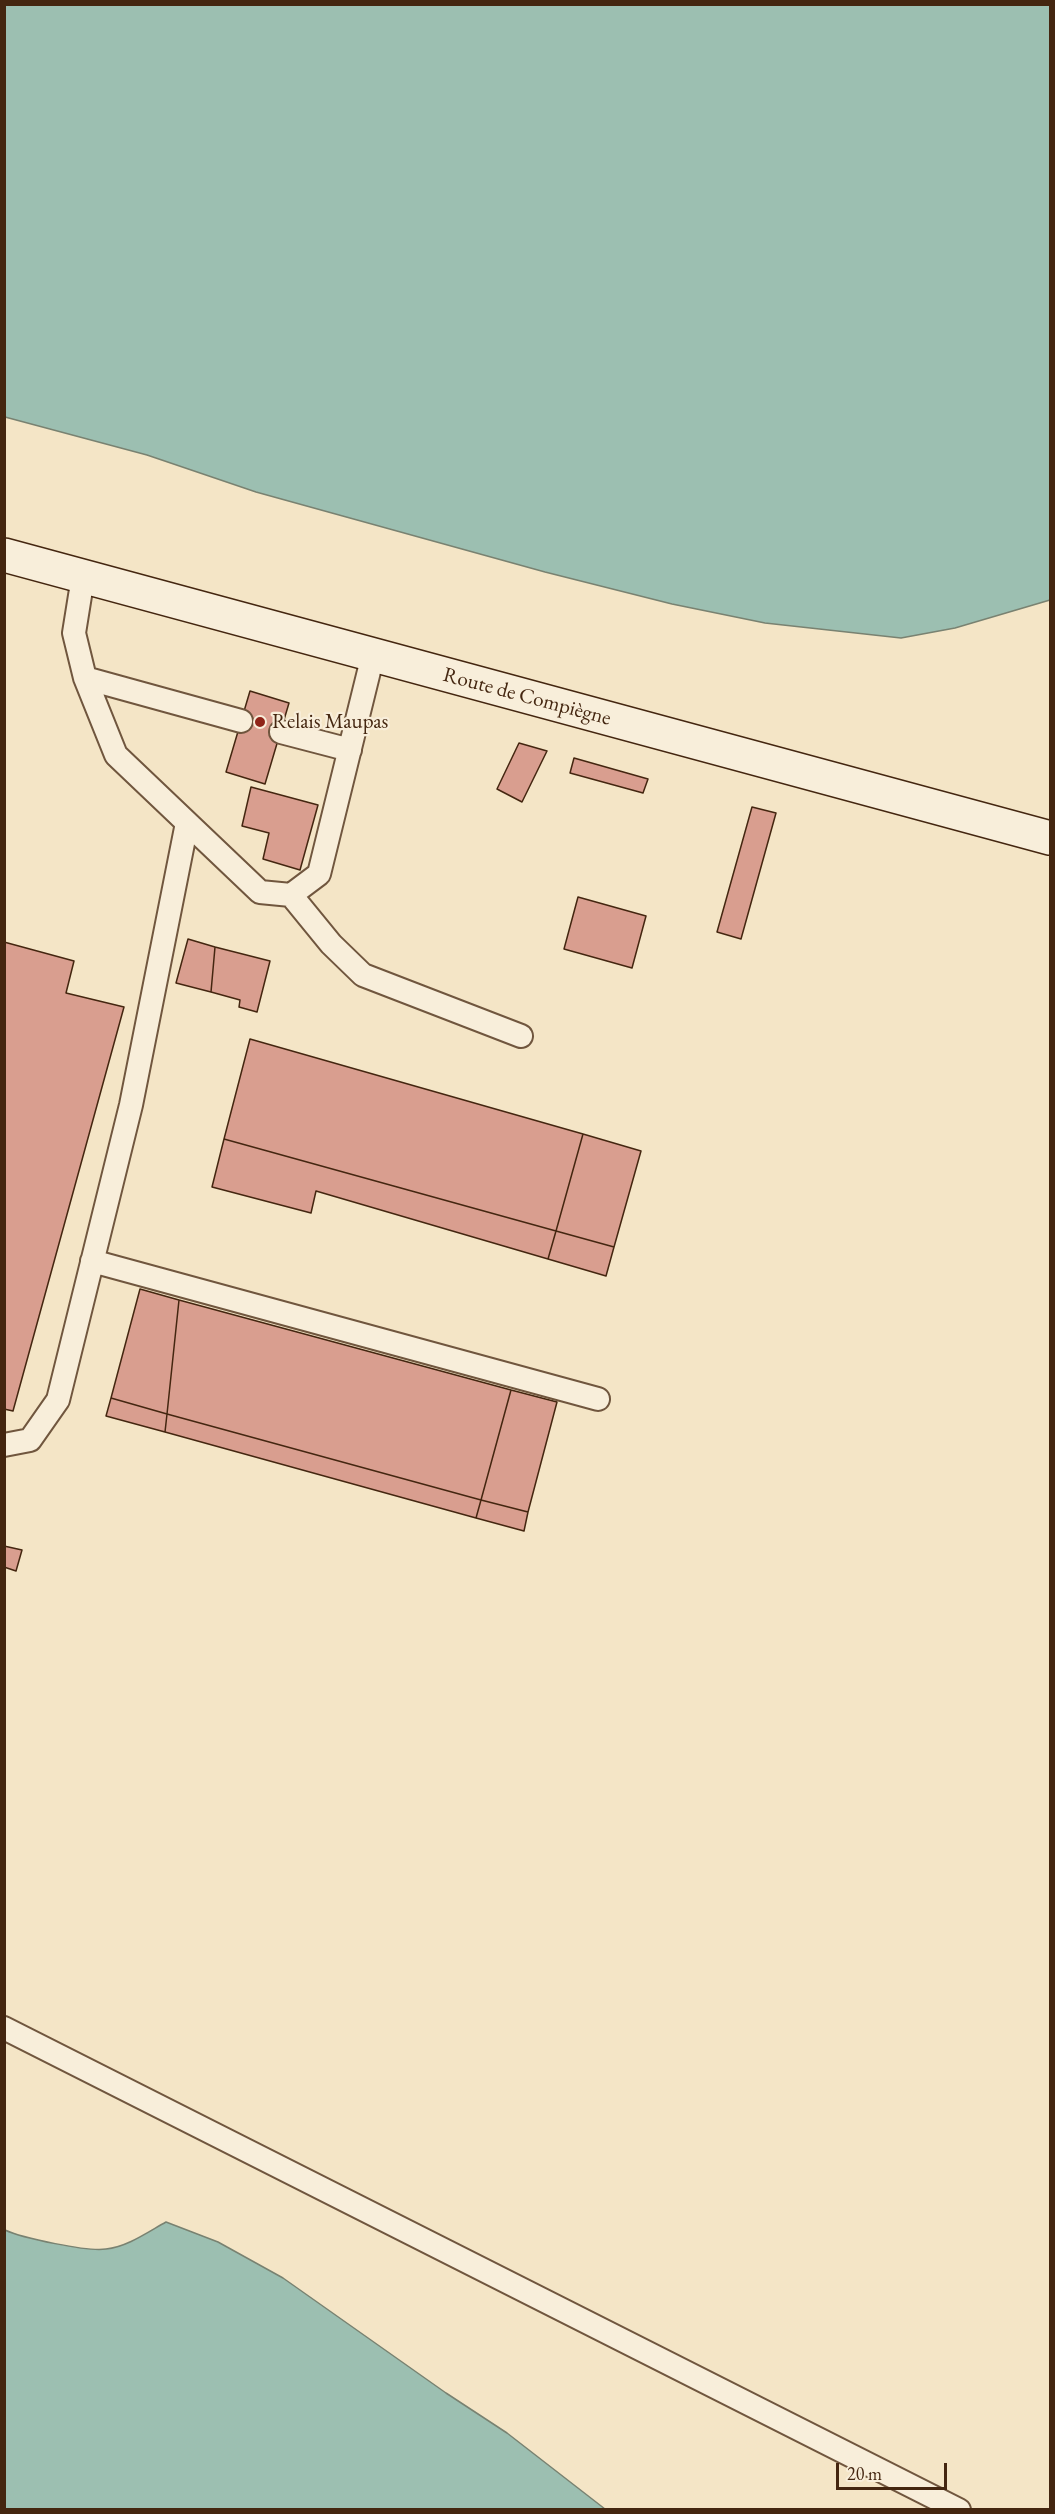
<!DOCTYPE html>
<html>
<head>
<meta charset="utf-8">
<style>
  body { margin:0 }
  #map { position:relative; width:1055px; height:2514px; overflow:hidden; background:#f4e5c6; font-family:"EB Garamond",serif }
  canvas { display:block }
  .frame { position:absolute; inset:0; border:6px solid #442610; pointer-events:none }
  .scale { position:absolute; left:836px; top:2463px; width:111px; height:27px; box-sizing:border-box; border:3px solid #442610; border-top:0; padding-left:8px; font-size:18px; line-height:21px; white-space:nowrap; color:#442610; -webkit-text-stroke:4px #f8eeda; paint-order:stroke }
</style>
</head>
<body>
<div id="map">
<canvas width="1055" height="2514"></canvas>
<div class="frame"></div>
<div class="scale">20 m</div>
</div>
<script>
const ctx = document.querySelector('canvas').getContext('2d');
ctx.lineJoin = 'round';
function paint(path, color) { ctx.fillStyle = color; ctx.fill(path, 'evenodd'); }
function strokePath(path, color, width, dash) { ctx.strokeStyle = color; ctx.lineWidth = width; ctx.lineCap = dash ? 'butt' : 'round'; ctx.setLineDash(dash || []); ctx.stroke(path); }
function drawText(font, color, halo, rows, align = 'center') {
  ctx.font = font + ' "EB Garamond",serif'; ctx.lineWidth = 4.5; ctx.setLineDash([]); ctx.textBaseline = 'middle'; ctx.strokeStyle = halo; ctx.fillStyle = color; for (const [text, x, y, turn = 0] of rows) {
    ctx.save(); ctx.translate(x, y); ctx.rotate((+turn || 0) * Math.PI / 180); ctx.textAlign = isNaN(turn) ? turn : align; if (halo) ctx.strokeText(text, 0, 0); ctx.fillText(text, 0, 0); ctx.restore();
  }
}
const water = new Path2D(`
  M4 5H1050V600L955 628 901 638 765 623 672 604 545 572 256 492 147 455 5 417Z
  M166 2222 218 2242 283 2278 446 2393 507 2433 605 2509H5V2230C22 2238 88 2252 106 2249 127 2247 148 2232 166 2222Z`);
const building = new Path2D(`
  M250 691 289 703 265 784 226 772Z
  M519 743 547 751 522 802 497 789Z
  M574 758 648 779 643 793 570 773Z
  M251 787 318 805 300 870 263 859 269 833 242 826Z
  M752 807 776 813 741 939 717 932Z
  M578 897 646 916 632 968 564 949Z
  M188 939 215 947 211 992 176 983Z
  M4 942 74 961 66 993 124 1007 13 1411 4 1409Z
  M215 947 270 961 257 1012 239 1007 240 1000 211 992Z
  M250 1039 583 1134 556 1231 224 1139Z
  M583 1134 641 1151 614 1247 556 1231Z
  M224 1139 556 1231 548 1259 316 1191 311 1213 212 1187Z
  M556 1231 614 1247 606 1276 548 1259Z
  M140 1289 179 1300 167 1414 111 1398Z
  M179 1300 511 1390 481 1500 167 1414Z
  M511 1390 557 1402 528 1512 481 1500Z
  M111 1398 167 1414 165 1432 106 1416Z
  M167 1414 481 1500 476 1518 165 1432Z
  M481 1500 528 1512 524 1531 476 1518Z
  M4 1546 22 1550 16 1571 4 1567Z`);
const service = new Path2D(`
  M83 577 74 633 85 678 116 755 260 892 291 895 319 874 373 655
  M85 678 241 721
  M281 732 350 750
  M291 895 331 944 363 975 521 1036
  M92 1261 598 1399
  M4 1445 30 1440 58 1400 131 1105 187 823
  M4 2028 959 2510`);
const secondary = new Path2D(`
  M4 555 1050 838`);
const markers = [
  [260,722,6,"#8f2418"]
];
const streetNames = [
  ["Route de Compiègne",527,697,15]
];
const poiNames = [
  ["Relais Maupas",272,722]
];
paint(water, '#9cbfb1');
strokePath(water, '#798271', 1.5);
paint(building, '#d99e8f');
strokePath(building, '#442610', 1.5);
strokePath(service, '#70563e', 26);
strokePath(secondary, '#442610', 36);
strokePath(service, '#f8eeda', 22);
strokePath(secondary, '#f8eeda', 33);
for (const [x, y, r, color] of markers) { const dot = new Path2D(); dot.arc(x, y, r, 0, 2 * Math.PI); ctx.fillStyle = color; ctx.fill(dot); strokePath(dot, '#f8eeda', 2); }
drawText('21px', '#442610', '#f8eeda', streetNames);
drawText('21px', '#442610', '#f8eeda', poiNames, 'left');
</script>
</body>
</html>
